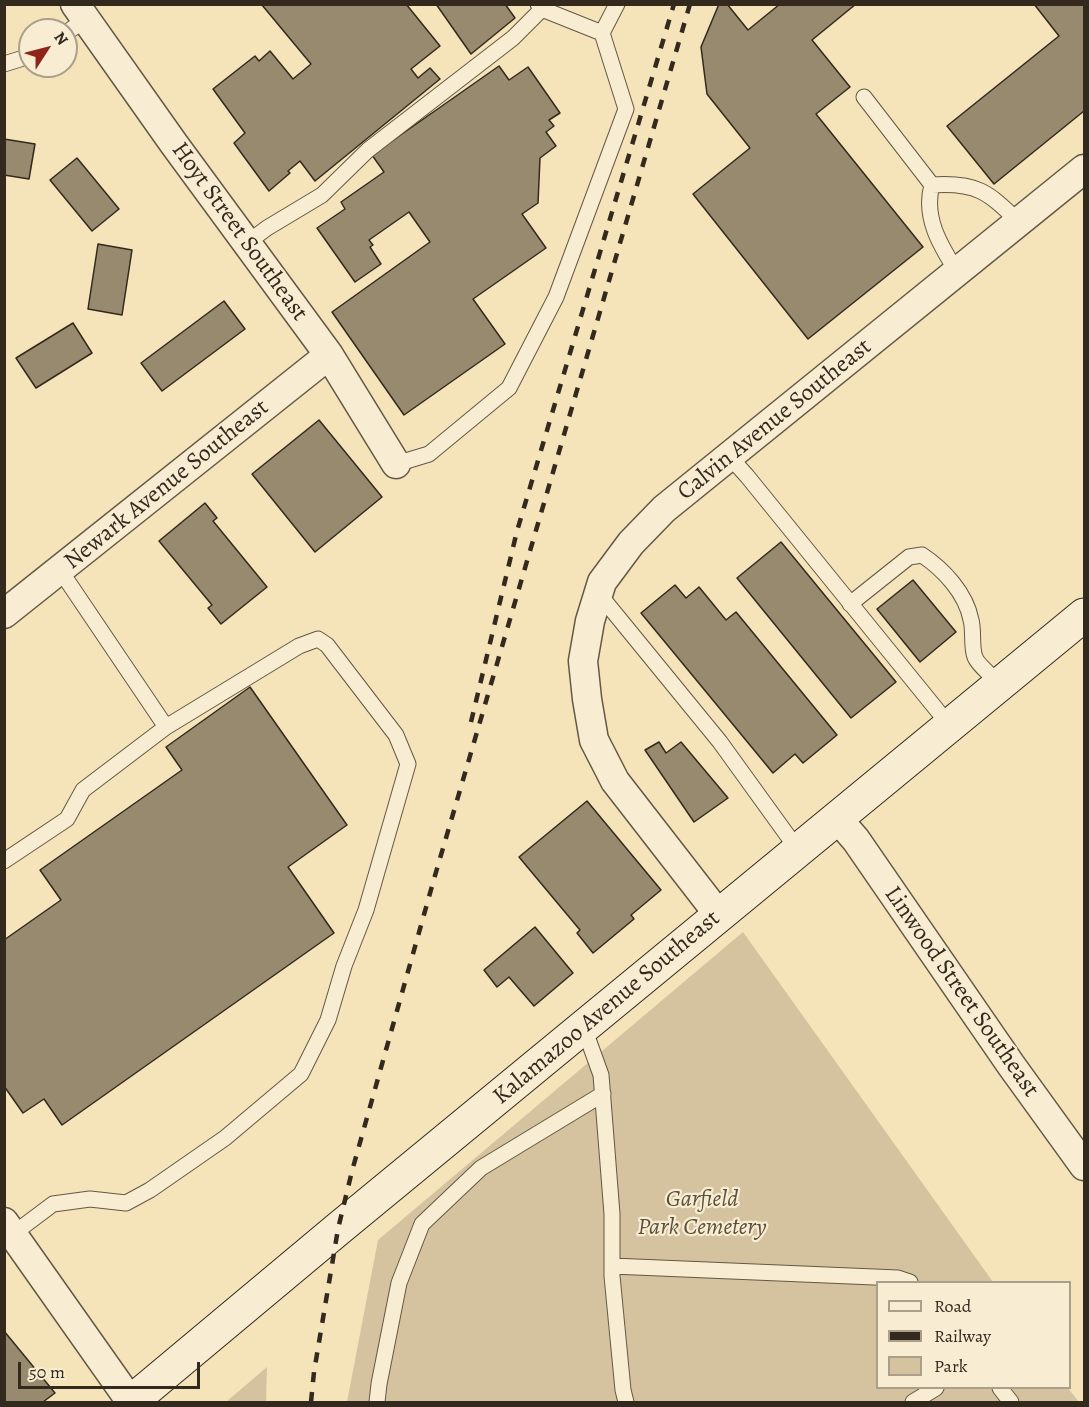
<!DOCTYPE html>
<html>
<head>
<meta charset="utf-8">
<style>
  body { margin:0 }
  #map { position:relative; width:1089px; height:1407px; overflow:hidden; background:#f5e3b9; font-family:Alegreya,serif }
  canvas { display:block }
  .frame { position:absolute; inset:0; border:6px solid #33291d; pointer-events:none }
  .legend { position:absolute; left:876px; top:1281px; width:195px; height:108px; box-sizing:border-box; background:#f8edd2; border:2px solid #a99f8a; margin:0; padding:8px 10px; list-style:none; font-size:18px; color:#33291d }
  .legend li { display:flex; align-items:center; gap:12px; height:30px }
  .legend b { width:30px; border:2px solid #a99f8a }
  .north { position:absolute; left:18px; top:18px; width:60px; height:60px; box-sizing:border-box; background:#f8edd2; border:2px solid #a99f8a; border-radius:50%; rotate:54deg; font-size:16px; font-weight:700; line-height:24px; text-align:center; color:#33291d }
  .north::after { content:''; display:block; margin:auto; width:21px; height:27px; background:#8f2418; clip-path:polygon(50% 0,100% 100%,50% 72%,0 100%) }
  .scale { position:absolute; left:18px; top:1362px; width:182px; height:27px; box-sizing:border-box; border:3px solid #33291d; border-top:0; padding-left:8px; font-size:18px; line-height:21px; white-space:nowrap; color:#33291d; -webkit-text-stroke:4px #f8edd2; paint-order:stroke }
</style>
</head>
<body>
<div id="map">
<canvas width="1089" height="1407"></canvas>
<div class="frame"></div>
<ul class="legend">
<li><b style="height:8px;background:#f8edd2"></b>Road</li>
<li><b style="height:8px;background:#33291d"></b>Railway</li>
<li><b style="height:16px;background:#d4c39e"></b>Park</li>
</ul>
<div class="north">N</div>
<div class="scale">50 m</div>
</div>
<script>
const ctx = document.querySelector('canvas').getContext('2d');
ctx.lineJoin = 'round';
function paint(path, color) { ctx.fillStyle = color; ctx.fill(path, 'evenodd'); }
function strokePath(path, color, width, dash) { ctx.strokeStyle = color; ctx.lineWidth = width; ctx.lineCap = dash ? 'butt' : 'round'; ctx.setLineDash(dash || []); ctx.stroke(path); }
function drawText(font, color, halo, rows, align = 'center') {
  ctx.font = font + ' Alegreya,serif'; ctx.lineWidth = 4.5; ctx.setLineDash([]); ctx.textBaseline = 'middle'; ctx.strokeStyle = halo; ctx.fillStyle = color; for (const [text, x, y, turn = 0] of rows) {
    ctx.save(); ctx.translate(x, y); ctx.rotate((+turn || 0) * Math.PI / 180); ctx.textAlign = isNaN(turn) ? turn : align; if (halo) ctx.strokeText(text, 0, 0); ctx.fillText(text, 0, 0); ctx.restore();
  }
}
const green = new Path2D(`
  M743 932 993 1282H878V1388H1068L1079 1402H347L378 1240Z
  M267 1367 266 1402H226Z`);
const building = new Path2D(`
  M406 4 440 46 411 69 418 78 430 68 440 79 315 181 300 161 288 171 290 173 269 191 234 143 245 133 213 89 255 56 259 61 270 51 293 79 311 64 262 5Z
  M436 4H505L515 18 471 54Z
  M719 4H727L748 30 780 4H856L812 40 850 87 816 114 923 247 808 339 693 194 750 148 707 94 701 47Z
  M1034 4H1084V111L994 184 947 126 1059 36Z
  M499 66 509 80 528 67 560 113 549 120 554 126 546 132 556 146 540 158 538 203 522 214 546 248 473 299 505 344 404 415 332 312 430 242 409 212 369 240 373 245 370 247 381 264 355 282 317 228 345 209 341 202 384 172 372 155Z
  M4 139 35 144 29 179 4 175Z
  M77 158 119 209 92 231 50 180Z
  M98 244 132 250 122 315 88 309Z
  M224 301 245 329 162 391 141 363Z
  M73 323 92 353 36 388 16 358Z
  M319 420 382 497 315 552 252 474Z
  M205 503 217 518 213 521 267 587 221 624 208 608 212 605 159 541Z
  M781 542 896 682 851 718 737 578Z
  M913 580 956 632 920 662 877 609Z
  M675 585 686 598 699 587 726 620 736 612 837 735 803 763 795 754 773 773 641 613Z
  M250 687 347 825 288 867 334 933 62 1125 44 1099 23 1113 4 1086V940L61 900 40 870 182 770 166 747Z
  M659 742 666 753 681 742 728 798 694 822 645 750Z
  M587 801 661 890 631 915 634 919 593 953 577 933 580 930 519 857Z
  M535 927 573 973 534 1006 509 977 497 987 484 970Z
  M4 1331 55 1393 43 1402H4Z`);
const service = new Path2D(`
  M538 4 542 9 602 33
  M66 33 86 19
  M4 64 30 56
  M864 97 932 185
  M247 243 267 228 322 195 368 150 513 38 542 9
  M957 272C940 245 923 217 932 185 977 182 988 192 1019 222
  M729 456 747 476 950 726
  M396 464 429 454 509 388 556 297 626 109 602 33 617 4
  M60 570 166 727
  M599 594 720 742 798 850
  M850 604 909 557 922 555C943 569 966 593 971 620 974 630 971 648 975 657 977 664 994 678 1000 684
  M4 861 67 819 83 790 166 727 299 646 318 639 327 645 396 735 408 764 366 910 344 966 328 1020 301 1074 225 1138 150 1190 126 1203 90 1199 53 1204 13 1234
  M584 1028 601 1075 612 1214V1276L623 1390 626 1402
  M612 1266 898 1278 910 1282
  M1000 1388 1011 1402
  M377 1402 379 1384 399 1283 422 1224 481 1168 603 1094
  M913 1402 936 1388`);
const minor = new Path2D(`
  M75 4 174 144 329 355 396 464
  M4 614 329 355
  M837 818 856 840 1011 1065 1084 1166
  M719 915 615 781 594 740 587 699 583 661 590 621 602 582 631 543 664 509 1084 169
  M4 1222 131 1402`);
const secondary = new Path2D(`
  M131 1402 338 1229 1084 615`);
const rail = new Path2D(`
  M471 722 517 531 674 4
  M311 1402 314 1372 338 1229 352 1171 434 879 690 4`);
const streetNames = [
  ["Hoyt Street Southeast",239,232,54],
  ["Calvin Avenue Southeast",775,420,-39],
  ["Newark Avenue Southeast",167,485,-39],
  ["Linwood Street Southeast",961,992,55],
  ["Kalamazoo Avenue Southeast",607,1008,-40]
];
const parkNames = [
  ["Garfield",702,1200],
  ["Park Cemetery",702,1228]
];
paint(green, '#d4c39e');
paint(building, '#988a6e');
strokePath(building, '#33291d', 1.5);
strokePath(service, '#645844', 17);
strokePath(minor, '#645844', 31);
strokePath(secondary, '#33291d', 35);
strokePath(service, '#f8edd2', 15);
strokePath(minor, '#f8edd2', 28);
strokePath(secondary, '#f8edd2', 33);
strokePath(rail, '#33291d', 4.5, [10, 10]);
drawText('24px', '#33291d', '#f8edd2', streetNames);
drawText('italic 24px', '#5b503d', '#f8edd2', parkNames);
</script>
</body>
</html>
